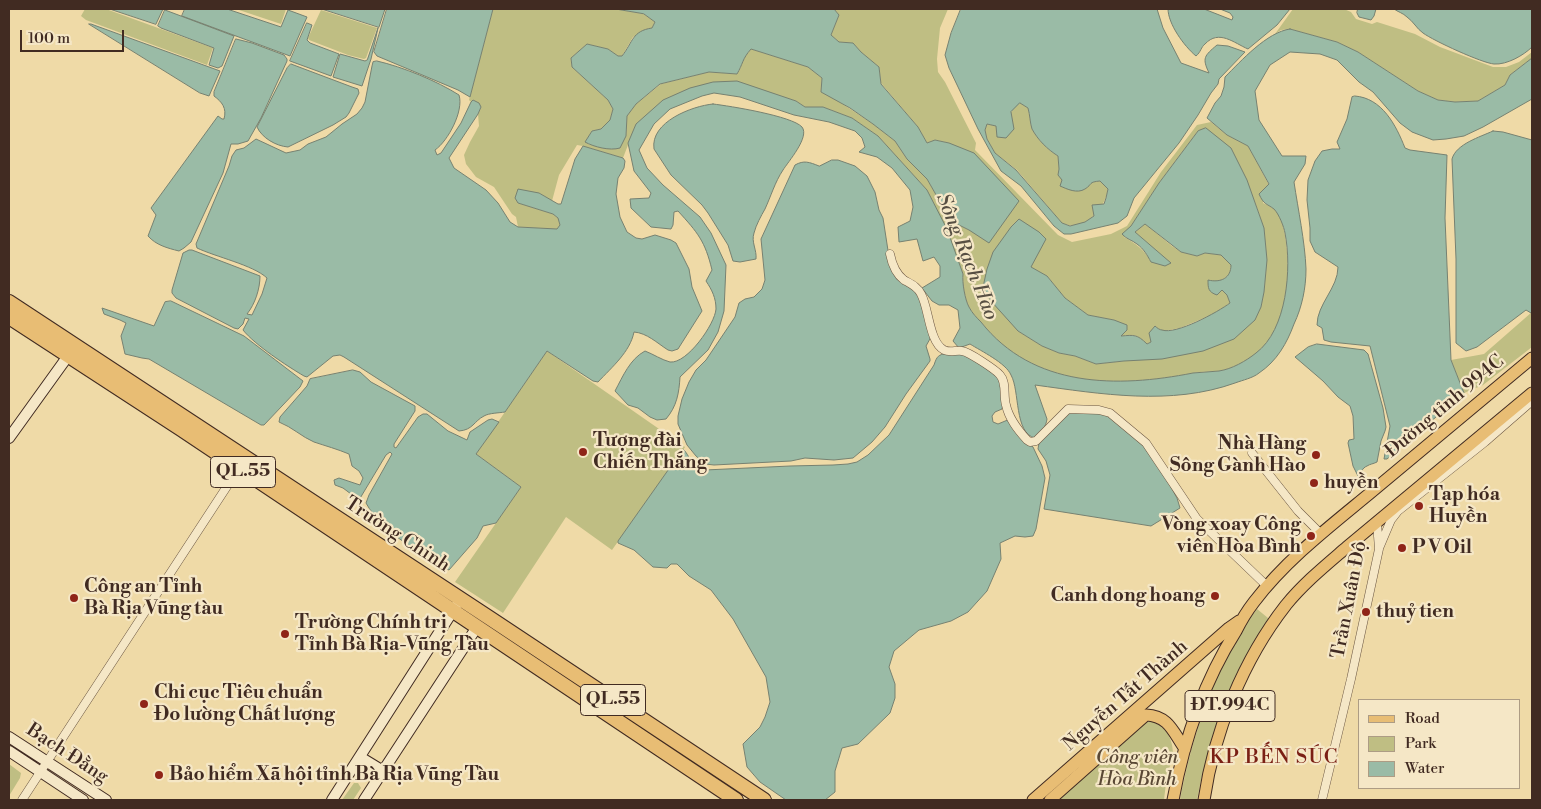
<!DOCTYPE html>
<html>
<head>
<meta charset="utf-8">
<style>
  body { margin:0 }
  #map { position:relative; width:1541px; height:809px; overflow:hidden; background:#efdaa7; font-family:"Libre Bodoni",serif }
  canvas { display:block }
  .frame { position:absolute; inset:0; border:10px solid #412b22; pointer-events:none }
  .legend { position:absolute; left:1358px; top:699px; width:162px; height:90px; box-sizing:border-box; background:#f5e7c6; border:1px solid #ad9c84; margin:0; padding:6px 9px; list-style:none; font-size:15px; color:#412b22 }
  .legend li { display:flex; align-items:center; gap:10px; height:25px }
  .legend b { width:25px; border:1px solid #ad9c84 }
  .scale { position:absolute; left:20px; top:30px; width:104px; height:22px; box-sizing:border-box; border:2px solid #412b22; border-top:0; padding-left:6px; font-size:15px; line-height:18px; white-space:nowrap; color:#412b22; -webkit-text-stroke:4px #f5e7c6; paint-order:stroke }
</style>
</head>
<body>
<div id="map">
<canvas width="1541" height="809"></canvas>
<div class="frame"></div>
<ul class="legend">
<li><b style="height:6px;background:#e8bd74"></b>Road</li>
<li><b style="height:14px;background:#bfbe83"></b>Park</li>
<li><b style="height:14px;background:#9abba6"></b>Water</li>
</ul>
<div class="scale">100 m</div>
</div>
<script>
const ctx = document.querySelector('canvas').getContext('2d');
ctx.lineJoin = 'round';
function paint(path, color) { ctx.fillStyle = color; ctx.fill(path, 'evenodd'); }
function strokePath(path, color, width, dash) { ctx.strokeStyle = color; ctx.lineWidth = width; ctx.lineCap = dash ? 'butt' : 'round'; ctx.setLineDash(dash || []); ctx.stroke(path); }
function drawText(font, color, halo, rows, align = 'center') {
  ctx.font = font + ' "Libre Bodoni",serif'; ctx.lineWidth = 4.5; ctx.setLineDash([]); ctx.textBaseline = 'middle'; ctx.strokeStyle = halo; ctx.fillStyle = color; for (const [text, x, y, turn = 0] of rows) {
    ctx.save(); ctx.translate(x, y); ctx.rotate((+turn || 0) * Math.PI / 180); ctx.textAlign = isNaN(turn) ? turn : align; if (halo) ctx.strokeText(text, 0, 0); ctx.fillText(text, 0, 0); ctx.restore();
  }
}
const green = new Path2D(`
  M85 9H106L213 48 207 65 86 20 81 16Z
  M236 9H286L281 24Z
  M493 9H616L644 14 655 22 652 28 633 37 622 56H618L608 49 587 44 571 58 572 67 608 100 613 109 610 120 601 129 592 131 586 141 590 145 626 136 627 116 636 104 661 84 709 72 737 74 740 69 743 58 751 49 808 67 822 78 821 92 832 97 873 124 895 141 907 159 927 179 951 221 969 230 949 143 936 140 927 143 918 127 881 83 879 67 861 52 853 43 839 42 831 35 839 15 834 9H948L940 28 937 59 938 72 945 82 976 143 975 150 1058 235 1072 242 1111 234 1127 226 1161 172 1197 125 1211 122 1227 135 1248 146 1269 185 1263 203C1267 205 1273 207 1276 211 1286 223 1287 250 1288 266 1289 293 1280 334 1258 352 1248 361 1233 368 1220 371 1212 372 1202 371 1194 373 1118 388 1033 389 981 322 977 318 972 313 969 307 965 300 962 282 963 274L927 190 878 136 852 118 823 107H805L796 101 779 96 713 82 636 124 623 158 583 146 577 145 559 175 552 201 539 193 518 203 553 214 559 219 560 225 557 230 518 227 516 217 512 214 494 187 476 177 466 164 464 155 470 142 479 126 478 114 481 107 473 100 471 102 469 100ZM1198 131 1255 203C1269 235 1268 273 1261 307L1124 361 1096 364 1075 356 1059 353 1042 346 1018 331 1019 219 1034 259 1030 267 1047 276 1065 298 1088 315 1114 320 1120 336C1133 335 1137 333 1146 344L1151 342 1164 331 1180 328 1216 313 1230 303 1227 295 1216 282C1226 278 1231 276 1231 265L1221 255 1205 253 1197 256 1181 252 1172 246 1145 224 1135 232 1170 263 1151 262C1144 249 1136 244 1124 237L1159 183Z
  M1293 9H1344L1351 12 1356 19 1372 24 1377 22 1415 34 1440 47 1493 67H1506L1519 62 1532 52V58L1510 75 1505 85 1478 101 1455 102 1438 100 1418 91 1358 52 1337 42 1290 29 1281 30 1275 34Z
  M321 10 377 28 366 58 364 59 348 55 309 40 308 38Z
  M1019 102 1028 108C1030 115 1030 123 1032 129 1038 140 1047 149 1058 156L1059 169 1058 175 1084 190 1091 182 1100 181 1108 189C1105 209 1084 233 1062 223L1017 170 995 153 987 139 985 130 987 124 1013 129 1011 112Z
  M1532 312V347L1483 385 1464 393 1451 360 1484 354Z
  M547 351 685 447 612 550 566 517 503 613 455 582 521 487 476 454Z
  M1257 609 1268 618V621C1256 640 1244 658 1235 678 1217 717 1205 758 1197 800H1180C1186 767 1195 735 1206 704 1210 691 1215 677 1221 664 1231 645 1244 626 1257 609Z
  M1150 721C1165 725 1173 738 1173 754 1173 760 1169 767 1168 773 1166 782 1165 791 1164 800H1057L1144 723Z
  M9 764 21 773 20 778 9 796Z
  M354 783H358L361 788 353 800H342Z`);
const water = new Path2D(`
  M110 9H163L156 24Z
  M185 9H227L281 27 288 10 307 17 290 56 182 16Z
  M322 9H385L379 27Z
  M387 9H493L470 97 458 90 377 56 374 52Z
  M616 9H834L839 15 831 35 839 42 853 43 861 52 879 67 881 84 918 127 927 143 935 140 949 143 974 153 1019 201 989 243 969 230 951 221 927 179 907 159 895 141 873 124 850 108 821 92 822 78 808 67 751 49C742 59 743 64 737 74L709 72 660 84 636 104 627 116 626 136 620 148C610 151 594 147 585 142L592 131 601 129 610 120 613 109 608 100 572 67 571 58 587 44 608 49 618 56H622C633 42 632 31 652 28L655 22 644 14Z
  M961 9H1157L1163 28 1181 63 1209 73C1202 58 1204 56 1217 45L1228 46 1245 52 1219 79 1218 84 1211 93 1198 115 1179 143 1134 198 1127 216 1118 223 1071 234H1064L1054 226 1021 186 1001 171 978 129 949 68 945 55 951 33ZM1020 103 1028 108C1030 115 1030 123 1032 129 1038 140 1047 149 1058 156L1059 169 1058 175 1062 180 1060 186C1067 189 1077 194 1085 189 1093 184 1088 182 1100 181L1108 189 1106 198 1104 204 1092 205 1094 216 1085 222 1070 226 1062 223 1016 170 995 153 987 139 985 130 987 124 996 126 997 137 1006 138 1014 129 1011 112Z
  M1168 9H1204L1232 20 1233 17 1230 13 1220 9H1290L1277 25 1248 49C1234 43 1219 29 1205 44 1201 47 1201 52 1196 56 1184 46 1168 24 1168 9Z
  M1358 9H1376L1374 16 1371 20 1359 17 1357 13Z
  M1394 9H1532V47C1524 55 1507 65 1494 64 1482 63 1434 41 1423 33 1417 29 1413 21 1407 17 1403 13 1398 12 1394 9Z
  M165 10 234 36 222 66 218 68 209 65 214 48 161 28 158 26Z
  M307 23 312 25 307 40 310 43 339 54 331 76 290 61Z
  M89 24H91L220 71 209 96 200 93Z
  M378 28 371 59 362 86 333 77 340 54 365 61 367 60Z
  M1290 29 1337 42 1358 52 1418 91 1438 100 1455 102 1478 101 1505 85 1510 75 1532 58V99L1483 127 1464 136 1446 139 1433 140 1412 132 1400 123 1373 92 1359 82 1337 60 1320 54 1290 52 1270 65 1255 91 1259 120 1282 156H1306L1305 164 1294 182C1298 209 1305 242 1306 269 1306 288 1302 307 1294 324 1287 343 1277 361 1259 373 1253 378 1243 380 1235 383 1171 406 1101 394 1035 385L1047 419C1046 427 1041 432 1035 438 1014 433 1020 391 1011 375 1006 363 981 351 970 344L959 348 953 341 960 328 958 310 949 305H939L932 301 922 288 940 277V266L934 257 923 261 917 239 899 242 898 227 910 221 913 207 910 190 892 168 877 157 859 152 865 147 862 138 855 131 829 122 794 115 740 97 714 93 702 96 670 109 654 124 639 150 647 168 663 185 700 217 711 233 726 265 724 311 718 332 708 350 680 377C679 393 677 406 666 419L657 420 650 417 638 408 628 405 615 391C623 376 630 359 645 351 653 354 662 360 670 362 687 364 715 324 716 309 716 298 712 290 706 281L712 270C705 241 698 233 678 211L674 212 673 225 671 229 651 227 631 208 630 199 649 198 651 193 634 171 628 143 636 124 663 100 690 88 713 82 737 81 796 101 805 107H823L852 118 878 136 927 190 947 229 963 274C962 282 965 300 969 307 972 313 977 318 981 322 1033 388 1117 388 1193 373 1202 372 1210 372 1219 371 1232 369 1246 361 1256 353 1287 330 1292 268 1285 233 1284 227 1279 214 1274 209 1266 203 1264 205 1259 194L1269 184 1248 146 1227 135 1207 118 1215 103 1221 96 1224 87 1225 77C1241 61 1267 32 1290 29Z
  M236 39 252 43 284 55 287 59V61L261 118 248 141 238 144H231L223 173 191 242 184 248 179 251C167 248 156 245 148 236L156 215 151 208 218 116 222 119H224C227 108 222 102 214 96V92Z
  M377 61C403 67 437 81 459 95 464 111 448 141 435 150L437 155 441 153 461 123 471 102 473 100 479 103 481 107 478 114 449 158 454 168 486 190 498 203 510 222 518 227 557 229 560 225 558 218 553 214 518 203 515 198 518 189 539 193 558 204H561L575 159 583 146 623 158 625 161 624 168 618 178 616 194 620 217 627 232 636 238 642 239 655 235 671 240 676 243 689 269 692 287 702 311 678 349 672 351 668 350C657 343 647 333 634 332 630 352 612 367 598 382L593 381 547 351 505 412C499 413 489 413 484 416 474 421 473 430 459 431L344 357 340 355 333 356 307 377 304 376C287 366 255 345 243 330L249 319 245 318 243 324 238 329 234 328 176 298 172 293V290L183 253 189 250H192L260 276C260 289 255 304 247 314L252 315 262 294 267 278C253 265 216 257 197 248L196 244 229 166 232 156 236 150 244 148 256 139 286 153 300 150 308 144 326 137 342 124 357 114 362 108 365 102 372 66 373 62Z
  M291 64 352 87 358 89 359 93 349 113 346 117 333 125 288 147C276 146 262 138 257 127L287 68Z
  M1355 96C1382 98 1396 125 1405 148L1410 150 1447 155 1445 218 1451 360 1464 393 1387 459H1384L1390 426 1370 346 1331 342 1324 340 1322 328 1317 325C1317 304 1338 288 1338 267L1315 252 1310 241V228L1307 200 1308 180 1315 161 1322 151 1332 149H1340L1337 142 1347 119 1352 97Z
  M713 104C730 106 792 116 802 127 810 137 788 162 783 170 775 182 771 196 765 209 761 216 756 225 754 233 751 242 757 250 756 259L740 262 733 261 728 245 708 213 702 205 671 175 654 149C650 122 692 106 713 104Z
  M1206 128 1231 148 1247 180 1264 228 1267 260 1264 292 1261 307 1255 320 1234 339 1203 351 1162 359 1124 361 1096 364 1075 356 1059 353 1042 346 1018 331 991 301 983 287 987 269 993 252 1011 227 1019 219 1039 232 1046 239 1031 267 1047 276 1065 298 1088 315 1114 320 1127 325V330L1121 336C1134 335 1137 334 1147 344L1151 342 1149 333 1155 326C1157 328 1160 330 1162 330 1176 335 1218 312 1230 303L1227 295 1222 290 1217 295C1208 292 1208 288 1208 280 1221 283 1231 278 1231 265L1221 255 1205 253 1197 256 1181 252 1145 224 1135 232 1171 263 1165 266 1151 262C1147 255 1144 249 1137 244 1132 240 1126 239 1122 234L1131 226 1159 183 1198 131Z
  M1493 131 1503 132 1532 140V312L1531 313 1526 310 1477 347 1466 351 1456 343V259L1452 159C1456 144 1480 137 1493 131Z
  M832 160H838L855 166 867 176 875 192 879 210 883 218 889 257 895 272 918 292 931 337 926 346 930 359V361L906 394 885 427 872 442 853 458 834 460 805 458 791 461 714 465 705 464 696 456 687 445 678 424V416L682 399 689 382 696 370 706 360 735 317 739 303 745 299 754 297 762 289 765 280 761 239 795 165C804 160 809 162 819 166Z
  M171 301 244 336 303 381 300 387 264 425H261L149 359 142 358 125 354 121 336 126 323 120 320 104 314 102 308 154 326 165 302Z
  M1317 344 1364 350 1368 354 1383 408 1386 427 1385 431 1381 441 1377 462C1373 464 1370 464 1367 466 1362 468 1361 473 1358 476L1353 466 1348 443 1349 440 1354 439 1353 416 1350 406 1338 397 1323 381 1295 357 1308 347Z
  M947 353 967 354 999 378 1003 404 1002 409 995 412 992 416 993 422 998 424 1010 419 1025 441 1033 447 1042 466 1045 478 1036 529 1033 536 1025 537 1015 536 1000 543 1001 559 987 591 968 612 951 621 919 630 894 651 889 667 895 684V698L890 713 858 744 842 748 835 771V792L825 800H786L760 782 747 767 743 744 760 727 765 717 770 702 766 677 733 619 711 590 689 576 677 564H671L667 568 653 567 634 550 618 543V541L683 449C693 459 689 469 705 470L790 466 833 465 848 464 857 462 868 455 889 435 934 365C937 356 938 355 947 353Z
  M353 370 360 372 371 382 415 406V411L394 444V447L396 448 418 417 423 414H427L448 431 467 440 470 432 488 420 492 419 499 422 476 454 521 487 496 523 483 526 477 538 449 570 440 566C414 548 382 532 366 503L369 495 392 454 390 452 386 455 359 500 343 488 335 485 334 480 339 478 360 485 363 478 359 471 352 466 349 454C337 449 326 446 314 442 302 437 292 427 279 422L280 417 307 386 310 379Z
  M1068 413H1098L1107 414 1140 442 1150 453 1167 480 1177 498 1180 508 1151 526 1044 509 1050 475 1046 461 1038 449 1039 443Z`);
const street = new Path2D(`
  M890 254C892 264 896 274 904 280 911 284 918 287 921 294 929 308 929 342 944 350 950 353 956 350 962 351 969 352 996 370 1000 375 1007 383 1003 395 1006 405 1009 419 1018 430 1027 440L1030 442 1036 441 1068 409 1099 410 1110 413 1146 443 1197 519 1267 586
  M1252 453 1298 511 1321 534
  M1380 546 1391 520 1398 511 1485 442 1532 401
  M22 800 239 468
  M1322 800 1351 679 1379 549 1377 523`);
const secondary = new Path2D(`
  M9 438 68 356
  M9 737 106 800
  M9 751 83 800
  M360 757 383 771
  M332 800 456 606
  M364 800 477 627`);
const primary = new Path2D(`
  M1033 800 1229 628 1239 621
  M1050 800 1146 715C1169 716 1173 732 1185 749
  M1173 800C1184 740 1203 683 1236 631 1241 621 1247 611 1254 602 1286 560 1329 527 1369 494 1424 448 1478 403 1532 358
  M1204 800C1214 732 1243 660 1286 605 1304 583 1325 566 1347 547L1532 393`);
const highway = new Path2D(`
  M9 302 491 619 764 800
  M9 317 181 429 736 800`);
const markers = [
  [583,452,5,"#8f2418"],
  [1316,455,5,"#8f2418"],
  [1314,483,5,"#8f2418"],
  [1419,506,5,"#8f2418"],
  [1311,536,5,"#8f2418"],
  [1402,548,5,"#8f2418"],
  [1215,596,5,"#8f2418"],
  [74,598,5,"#8f2418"],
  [1366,612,5,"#8f2418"],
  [285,634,5,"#8f2418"],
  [144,704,5,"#8f2418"],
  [159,775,5,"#8f2418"]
];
const shields = [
  [243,472,65],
  [613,700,65],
  [1230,706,90]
];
const shieldNames = [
  ["QL.55",243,472],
  ["QL.55",613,700],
  ["ĐT.994C",1230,706]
];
const streetNames = [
  ["Đường tỉnh 994C",1445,407,-40],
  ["Trường Chinh",397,535,33],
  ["Trần Xuân Độ",1350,600,-79],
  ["Nguyễn Tất Thành",1126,696,-41],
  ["Bạch Đằng",67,754,33]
];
const poiNames = [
  ["Tượng đài",593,441],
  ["Chiến Thắng",593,463],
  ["Nhà Hàng",1306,444,"right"],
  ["Sông Gành Hào",1306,466,"right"],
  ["huyền",1324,483],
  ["Tạp hóa",1429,495],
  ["Huyền",1429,517],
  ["Vòng xoay Công",1301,525,"right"],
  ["viên Hòa Bình",1301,547,"right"],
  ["P V Oil",1412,548],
  ["Công an Tỉnh",84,587],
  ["Bà Rịa Vũng tàu",84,609],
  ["Canh dong hoang",1205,596,"right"],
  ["thuỷ tien",1376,612],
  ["Trường Chính trị",295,623],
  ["Tỉnh Bà Rịa-Vũng Tàu",295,645],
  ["Chi cục Tiêu chuẩn",154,693],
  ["Đo lường Chất lượng",154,715],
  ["Bảo hiểm Xã hội tỉnh Bà Rịa Vũng Tàu",169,775]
];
const parkNames = [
  ["Công viên",1137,758],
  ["Hòa Bình",1137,780]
];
const waterNames = [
  ["Sông Rạch Hào",966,257,68]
];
const neighbourhoodNames = [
  ["KP BẾN SÚC",1274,758]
];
paint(green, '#bfbe83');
paint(water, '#9abba6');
strokePath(water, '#768171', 1);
strokePath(street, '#6c5743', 9);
strokePath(secondary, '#412b22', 12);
strokePath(primary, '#412b22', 13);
strokePath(highway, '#412b22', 16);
strokePath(street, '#f5e7c6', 8);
strokePath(secondary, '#f5e7c6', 10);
strokePath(primary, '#e8bd74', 11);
strokePath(highway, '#e8bd74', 14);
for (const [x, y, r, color] of markers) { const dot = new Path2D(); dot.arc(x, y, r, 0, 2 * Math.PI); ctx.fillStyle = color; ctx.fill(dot); strokePath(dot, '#f5e7c6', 2); }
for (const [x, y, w] of shields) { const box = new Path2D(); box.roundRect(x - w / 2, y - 15.5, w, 31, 4); ctx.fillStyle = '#f5e7c6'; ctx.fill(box); strokePath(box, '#412b22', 1); }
drawText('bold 18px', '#412b22', null, shieldNames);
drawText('19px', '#412b22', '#f5e7c6', streetNames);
drawText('bold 19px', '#412b22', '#f5e7c6', poiNames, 'left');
drawText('italic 19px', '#5a4835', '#f5e7c6', parkNames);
drawText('italic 20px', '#574f43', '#f5e7c6', waterNames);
ctx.letterSpacing = '1px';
drawText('20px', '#7a1f14', '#f5e7c6', neighbourhoodNames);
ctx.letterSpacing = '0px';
</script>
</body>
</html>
